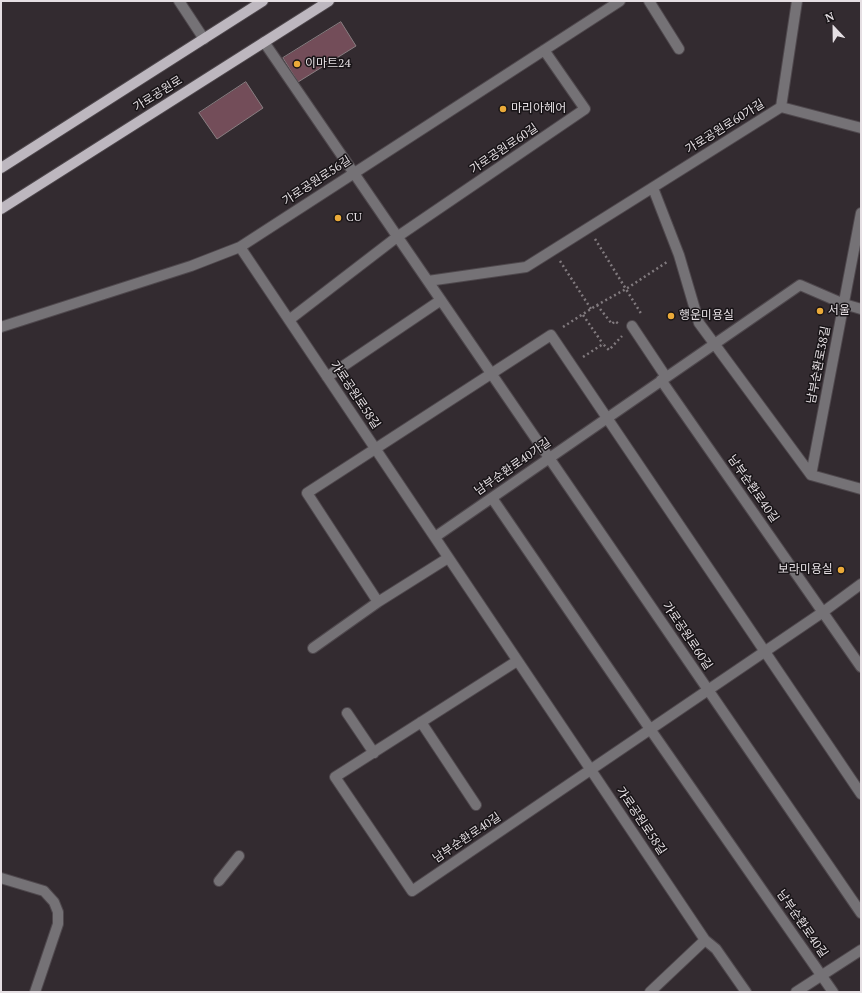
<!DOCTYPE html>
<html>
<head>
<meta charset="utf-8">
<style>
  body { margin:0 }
  #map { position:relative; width:862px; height:993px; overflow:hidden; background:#332b30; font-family:"PT Serif",serif }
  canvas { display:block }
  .frame { position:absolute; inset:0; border:2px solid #e5dfe3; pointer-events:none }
  .north { position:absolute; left:814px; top:8px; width:40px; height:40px; -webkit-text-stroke:3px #181417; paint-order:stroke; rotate:338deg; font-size:11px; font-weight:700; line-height:16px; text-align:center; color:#e5dfe3 }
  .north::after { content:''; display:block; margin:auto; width:14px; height:18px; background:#e5dfe3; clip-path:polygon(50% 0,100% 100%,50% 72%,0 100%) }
</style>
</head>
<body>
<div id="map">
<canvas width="862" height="993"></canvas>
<div class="frame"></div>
<div class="north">N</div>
</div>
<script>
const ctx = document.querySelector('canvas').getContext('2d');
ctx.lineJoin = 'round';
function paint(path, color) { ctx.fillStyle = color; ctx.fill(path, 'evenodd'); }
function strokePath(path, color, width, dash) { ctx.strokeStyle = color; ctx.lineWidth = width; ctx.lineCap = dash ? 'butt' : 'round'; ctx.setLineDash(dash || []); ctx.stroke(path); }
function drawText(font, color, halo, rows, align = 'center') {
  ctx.font = font + ' "PT Serif","Noto Sans KR",serif'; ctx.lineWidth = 3; ctx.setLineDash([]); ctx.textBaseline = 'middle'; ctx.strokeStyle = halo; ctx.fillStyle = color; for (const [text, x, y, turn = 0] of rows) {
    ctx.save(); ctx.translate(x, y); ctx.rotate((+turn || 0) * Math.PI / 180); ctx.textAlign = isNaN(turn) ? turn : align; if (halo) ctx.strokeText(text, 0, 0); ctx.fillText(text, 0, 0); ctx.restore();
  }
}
const building = new Path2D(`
  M341 22 356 46 298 82 283 58Z
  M246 82 263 108 217 139 199 113Z`);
const path = new Path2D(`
  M595 239 642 315
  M560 261 591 309
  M597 305 612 324 615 321 619 324
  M583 315 603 344
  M563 327 597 305 626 289 667 262
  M583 357 603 344 609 350 622 336`);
const minor = new Path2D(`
  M179 1 204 39
  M649 1 679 49
  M264 42 861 913
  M781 107 861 128
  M653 188 679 255 699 323 811 475 861 489
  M240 247 705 940 716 949 746 992
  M428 281 526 267 781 107 797 1
  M289 320 397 237 585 109 544 50
  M632 326 666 377
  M1 327 191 266 240 247 620 1
  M327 377 441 300
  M661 380 861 667
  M811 475 861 213
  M492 498 650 729 833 992
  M435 537 800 285 844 304 861 309
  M378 602 307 493 551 335 861 794
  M313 648 378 602 448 558
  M517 661 335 777 412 891 823 612 861 584
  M347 713 374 753
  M421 722 476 805
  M1 878 44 891 54 902 58 912V924L35 992
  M219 881 239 856
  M650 992 705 940
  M796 992 861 950`);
const major = new Path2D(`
  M1 168 263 1
  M1 209 329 1`);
const markers = [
  [297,64,4,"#ebaa39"],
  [503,109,4,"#ebaa39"],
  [338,218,4,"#ebaa39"],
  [820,311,4,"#ebaa39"],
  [671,316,4,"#ebaa39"],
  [841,570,4,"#ebaa39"]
];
const poiNames = [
  ["이마트24",305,64],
  ["마리아헤어",511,109],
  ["CU",346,218],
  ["서울",828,311],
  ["행운미용실",679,316],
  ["보라미용실",833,570,"right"]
];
const streetNames = [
  ["가로공원로",158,94,-32],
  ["가로공원로60가길",725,127,-32],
  ["가로공원로60길",504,149,-34],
  ["가로공원로56길",317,181,-33],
  ["남부순환로38길",819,365,-79],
  ["가로공원로58길",355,395,56],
  ["남부순환로40가길",513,467,-35],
  ["남부순환로40길",753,489,55],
  ["가로공원로60길",687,636,56],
  ["가로공원로58길",641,821,56],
  ["남부순환로40길",467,838,-34],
  ["남부순환로40길",802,924,55]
];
paint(building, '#734d59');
strokePath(building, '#897e81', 1);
strokePath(minor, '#4f484d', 12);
strokePath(major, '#4f484d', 12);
strokePath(path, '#817a7e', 2.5, [2, 3]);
strokePath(minor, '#757276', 10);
strokePath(major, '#bdb7bf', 10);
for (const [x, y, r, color] of markers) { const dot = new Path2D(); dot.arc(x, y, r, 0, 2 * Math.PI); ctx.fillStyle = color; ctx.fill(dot); strokePath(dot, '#181417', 1.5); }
drawText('12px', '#e5dfe3', '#181417', poiNames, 'left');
drawText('12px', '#e5dfe3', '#181417', streetNames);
</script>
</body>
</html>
